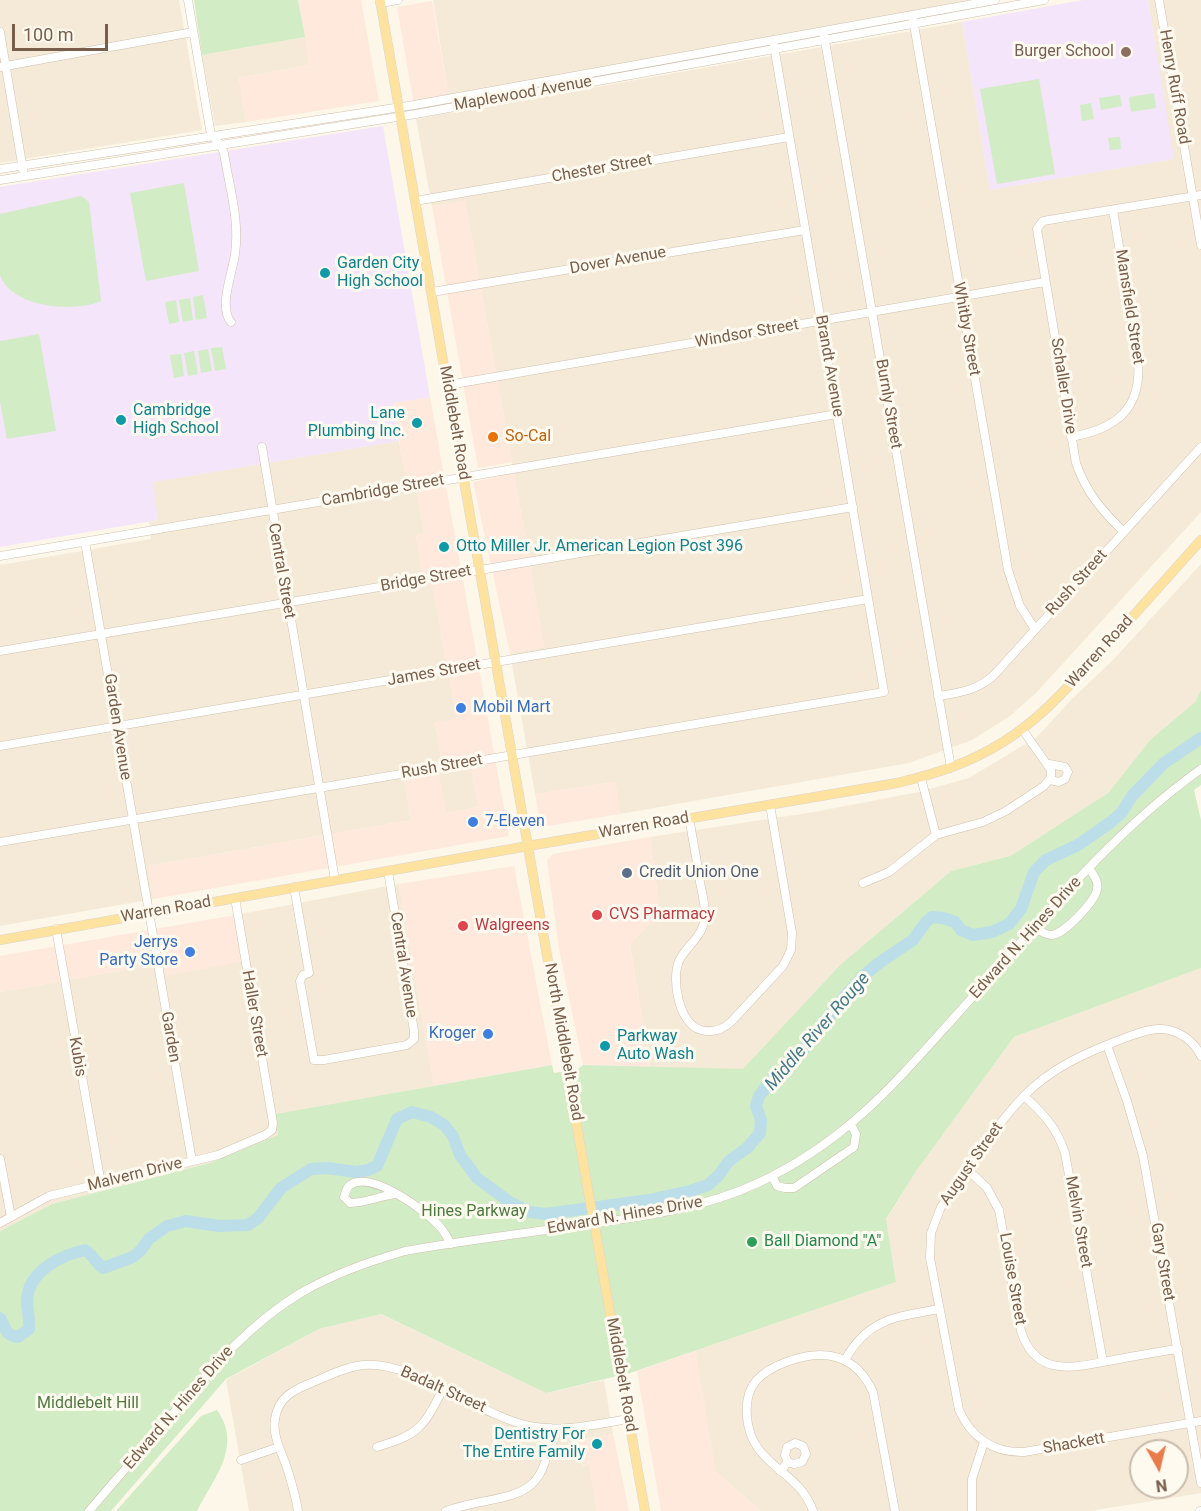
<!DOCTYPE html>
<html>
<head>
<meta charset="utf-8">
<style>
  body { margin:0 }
  #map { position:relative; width:1201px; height:1511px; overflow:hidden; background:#fdf7e9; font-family:Roboto,sans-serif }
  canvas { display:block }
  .north { position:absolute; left:1129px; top:1439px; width:60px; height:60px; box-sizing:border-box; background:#fffaf0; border:2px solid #c9bcae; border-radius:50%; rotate:172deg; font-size:16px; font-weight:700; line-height:24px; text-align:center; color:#795f4b }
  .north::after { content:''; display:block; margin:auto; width:21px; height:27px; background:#ea7b4a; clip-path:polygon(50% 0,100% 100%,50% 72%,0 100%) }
  .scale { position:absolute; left:12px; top:24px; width:96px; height:27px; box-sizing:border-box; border:3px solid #795f4b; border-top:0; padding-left:8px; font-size:18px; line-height:21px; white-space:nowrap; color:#795f4b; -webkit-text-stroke:4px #fffaf0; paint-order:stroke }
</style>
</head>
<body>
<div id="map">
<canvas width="1201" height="1511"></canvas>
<div class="north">N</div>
<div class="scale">100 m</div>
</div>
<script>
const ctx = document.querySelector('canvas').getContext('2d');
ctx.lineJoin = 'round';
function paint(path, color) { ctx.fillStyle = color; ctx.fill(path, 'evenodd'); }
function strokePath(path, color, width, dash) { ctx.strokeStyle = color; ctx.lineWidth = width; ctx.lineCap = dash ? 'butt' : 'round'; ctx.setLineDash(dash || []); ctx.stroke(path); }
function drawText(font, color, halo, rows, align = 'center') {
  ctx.font = font + ' Roboto,sans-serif'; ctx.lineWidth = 6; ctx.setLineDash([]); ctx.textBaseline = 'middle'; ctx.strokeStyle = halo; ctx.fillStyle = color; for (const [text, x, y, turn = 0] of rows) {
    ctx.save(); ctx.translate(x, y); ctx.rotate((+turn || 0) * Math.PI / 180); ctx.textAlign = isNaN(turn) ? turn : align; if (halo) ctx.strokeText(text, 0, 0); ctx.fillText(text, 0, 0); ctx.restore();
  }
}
const residential = new Path2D(`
  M0 0H179L202 130 0 163Z
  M433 0H969L449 98Z
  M1148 0H1201V512L1036 693 1010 716 972 740 909 763 620 814 615 782 535 794 510 653 544 647 514 473 465 201 432 206 416 119 962 22 990 190 1173 159Z
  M305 37 309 65 239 78 246 122 215 126 202 55Z
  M399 441 406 480 415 479 424 533 416 535 424 585 432 583 457 720 435 722 442 763 470 758 478 807 447 813 404 780 411 820 148 866 153 899 0 926V565L151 539 149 522 158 520 152 482Z
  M1201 564V690L1195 702 1151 739 1108 793 1010 856 951 871 840 965 743 1070 650 1067 630 944 660 913 650 837 814 812 919 792 969 778 1037 737 1072 699 1113 660Z
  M399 884 434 1086 275 1114 279 1135 210 1163 52 1204 0 1231V992L164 963 167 976 241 914Z
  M1201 968V1493L1090 1511H761L715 1471 695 1351 896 1282 886 1220 917 1170 1014 1037ZM1141 1451H1177V1487H1141Z
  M380 1314 546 1393 604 1380 613 1434 579 1440 583 1466 589 1463 597 1511H249L226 1380 319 1329Z`);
const commercial = new Path2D(`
  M298 0H361L379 101 246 122 239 78 309 65Z
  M432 1 449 98 414 105 397 7Z
  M465 200 512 462 478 468 432 206Z
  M430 397 509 836 153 899 148 866 411 820 404 780 439 774 447 813 478 807 470 758 442 763 435 722 457 719 432 584 424 586 416 535 424 533 415 479 406 480 393 403Z
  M514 473 544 647 510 653 473 482Z
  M615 782 620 814 541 827 535 794Z
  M650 837 660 913 630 945 650 1067 583 1065 559 949 547 860 553 854Z
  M514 866 552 1065 434 1086 399 884Z
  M241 914 249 960 167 976 164 963 0 992V956Z
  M695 1351 715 1471 761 1511H661L637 1371Z
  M613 1434 629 1511H597L589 1463 582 1466 579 1441Z`);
const education = new Path2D(`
  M1083 0H1148L1174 159 990 190 962 22Z
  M383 126 430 397 393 403 399 441 153 482 158 520 0 547V187Z`);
const green = new Path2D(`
  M194 0H298L305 37 202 55Z
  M1039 79 1055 174 997 184 980 89Z
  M1154 93 1156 108 1131 112 1129 97Z
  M1120 95 1122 106 1101 110 1099 98Z
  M1091 103 1094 119 1082 121 1080 105Z
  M1120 137 1121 149 1110 150 1108 138Z
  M184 183 199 271 146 281 130 193Z
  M81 196 89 202 101 301C75 313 11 308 0 275 0 266 0 226 0 214Z
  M203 295 207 318 196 320 193 297Z
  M190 298 193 320 183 322 179 300Z
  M176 300 179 322 169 324 165 302Z
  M39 334 56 431 7 439 0 402V341Z
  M222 347 226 369 215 371 211 348Z
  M208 349 212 371 201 373 198 351Z
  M194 351 198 374 188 376 184 353Z
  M181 354 184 376 174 378 170 355Z
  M1201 690V785L1194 790 1201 820V968L1014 1037 917 1170 886 1219 896 1282 630 1373 546 1393 381 1314 319 1329 226 1379 111 1511H0V1231L52 1204 210 1163 278 1135 275 1114 552 1065 554 1073 578 1069 583 1065 743 1069 840 965 951 871 1010 856 1108 793 1151 739 1195 702Z
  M217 1410C243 1446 214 1478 197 1511H116L201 1416Z`);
const river = new Path2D(`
  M0 1318C7 1329 4 1335 18 1337L29 1329C30 1319 27 1310 27 1300 29 1271 59 1256 85 1250 93 1255 96 1263 103 1268L133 1257 141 1250 149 1239 167 1226 186 1221 219 1226 248 1225 258 1218 281 1188 311 1169 327 1168 356 1172 368 1170 377 1166 397 1119 412 1112 431 1117 444 1125 453 1136 460 1155 477 1178 511 1203 530 1212 546 1214 649 1200 690 1191 708 1185 718 1176 729 1161 747 1148 760 1133 761 1120 756 1106 759 1096 772 1079 789 1068 841 1001 862 977 879 963 913 940 926 922 932 917 943 918 955 922 961 930 973 935 992 932 1009 924 1021 909 1034 872 1046 860 1078 845 1111 822 1122 812 1132 796 1164 763 1201 738`);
const minor = new Path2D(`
  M188 0 211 135 220 144 224 153C229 186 240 220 235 254 233 272 218 307 231 322
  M1159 0 1201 245
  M380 3 398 0
  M913 19 1008 570 1020 606 1035 629
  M0 32 23 170
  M824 35 951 768
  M0 67 193 32
  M0 169 414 105 995 0
  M0 180 416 114 1044 0
  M415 201 789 137
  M432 292 805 230
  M448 385 1045 282
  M1071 437C1115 429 1142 410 1138 361L1113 210
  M262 447 335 880
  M1124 532C1102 511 1086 492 1076 463L1037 229 1043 221 1201 195
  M85 542 192 1161
  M0 556 837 414
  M0 651 853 507
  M938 696C959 693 978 690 994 675L1201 447
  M0 746 868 599
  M1049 764 1065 767 1068 772 1065 779 1059 782 1050 780
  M921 778 936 835
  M689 818C693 840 697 861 700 882 702 893 705 904 705 914 705 936 687 944 679 961 671 980 679 1024 701 1030 712 1033 722 1030 731 1022L783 966 791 950 792 933 770 805
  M0 842 884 692 773 40
  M863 883 889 872 936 835 983 822 1006 811 1044 786 1051 777V770L1022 729
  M294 887 309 973 303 975 300 981 314 1060H324L407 1045 414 1039V1031L388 871
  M1035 928C1040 931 1046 935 1052 935 1064 934 1096 901 1097 889 1099 881 1093 875 1089 868
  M56 929 101 1184
  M1107 1045 1127 1101 1143 1156 1201 1483
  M1201 1056C1194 1041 1179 1030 1162 1029 1148 1028 1134 1035 1122 1039 1085 1053 1051 1068 1024 1096 992 1129 968 1170 941 1207L931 1233 930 1258 959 1410C971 1437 993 1453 1024 1452L1201 1421
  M1024 1096C1043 1113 1057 1128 1065 1153L1103 1362
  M0 1159 11 1217
  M968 1170 987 1188 999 1210 1021 1331C1036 1379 1075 1367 1114 1360 1135 1356 1156 1352 1178 1349
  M772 1176 777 1186 785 1188H794L854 1147 856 1134 851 1125
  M395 1194C380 1196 365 1203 350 1203L344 1197C346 1192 346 1188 350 1185 371 1170 427 1211 441 1228 445 1233 448 1239 451 1244
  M0 1223 49 1196 218 1155 265 1135 272 1130 273 1123 235 898
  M845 1360C868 1318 897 1317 939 1309
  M377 1447C420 1434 423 1428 443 1389
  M241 1460 279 1447
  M780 1471 788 1462 794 1464 802 1462 806 1454 803 1446 795 1443 787 1447 785 1455 788 1462
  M89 1511C118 1477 147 1444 176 1410 213 1367 250 1324 299 1294 333 1274 368 1262 405 1251 466 1240 528 1233 589 1224 647 1216 704 1208 758 1183 843 1143 890 1089 951 1021 1030 934 1104 838 1201 769
  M298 1511C296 1498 292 1484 288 1471 283 1454 272 1437 275 1419 278 1398 293 1390 311 1383 328 1376 345 1367 363 1365 413 1360 478 1415 529 1426 562 1433 596 1424 629 1419
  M446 1511C503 1491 548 1509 550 1428
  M813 1511C799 1469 751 1467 747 1417 744 1384 761 1371 789 1361 826 1348 856 1355 873 1392L895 1511
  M972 1511V1479L984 1442
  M1200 1511H1201`);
const major = new Path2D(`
  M380 0 588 1190
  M0 940 528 846 897 783C935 774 970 763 1003 742 1039 720 1066 689 1094 659 1130 620 1165 580 1201 540
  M597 1239 645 1511`);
const majorBridge = new Path2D(`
  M588 1190 597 1239`);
const markers = [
  [1126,52,6,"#8d6e63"],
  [325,273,6,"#0f9aa8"],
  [121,420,6,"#0f9aa8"],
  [417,423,6,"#0f9aa8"],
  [493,437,6,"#e8710a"],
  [444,547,6,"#0f9aa8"],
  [461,708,6,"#3f7fe0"],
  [473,822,6,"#3f7fe0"],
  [627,873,6,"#5c6f8a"],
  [597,915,6,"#e0444e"],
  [463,926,6,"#e0444e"],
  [190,952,6,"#3f7fe0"],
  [488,1034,6,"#3f7fe0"],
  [605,1046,6,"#0f9aa8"],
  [752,1242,6,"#2e9e5b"],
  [597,1444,6,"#0f9aa8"]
];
const educationNames = [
  ["Burger School",1114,52]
];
const streetNames = [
  ["Henry Ruff Road",1174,87,80],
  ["Maplewood Avenue",523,94,-10],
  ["Chester Street",602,169,-10],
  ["Dover Avenue",618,261,-10],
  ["Mansfield Street",1129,307,81],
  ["Whitby Street",966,329,80],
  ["Windsor Street",747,334,-10],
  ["Brandt Avenue",829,366,80],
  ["Schaller Drive",1063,386,81],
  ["Burnly Street",888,404,80],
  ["Middlebelt Road",454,423,80],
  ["Cambridge Street",383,491,-10],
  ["Central Street",281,571,80],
  ["Bridge Street",426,579,-10],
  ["Rush Street",1077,583,-48],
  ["Warren Road",1100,652,-48],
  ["James Street",434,673,-10],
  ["Garden Avenue",117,727,81],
  ["Rush Street",442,767,-10],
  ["Warren Road",644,826,-10],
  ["Warren Road",166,910,-10],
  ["Edward N. Hines Drive",1026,938,-48],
  ["Central Avenue",403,965,81],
  ["Haller Street",254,1014,80],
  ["Garden",170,1037,80],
  ["North Middlebelt Road",563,1042,80],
  ["Kubis",77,1057,80],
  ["August Street",972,1164,-55],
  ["Malvern Drive",135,1175,-14],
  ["Edward N. Hines Drive",625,1216,-10],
  ["Melvin Street",1078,1222,80],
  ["Gary Street",1162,1262,80],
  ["Louise Street",1012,1279,80],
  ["Middlebelt Road",621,1375,80],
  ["Badalt Street",443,1390,24],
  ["Edward N. Hines Drive",179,1408,-49],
  ["Shackett",1074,1444,-10]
];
const cultureNames = [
  ["Garden City",337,264],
  ["High School",337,282],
  ["Cambridge",133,411],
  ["High School",133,429],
  ["Lane",405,414,"right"],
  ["Plumbing Inc.",405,432,"right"],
  ["Otto Miller Jr. American Legion Post 396",456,547],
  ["Parkway",617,1037],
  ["Auto Wash",617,1055],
  ["Dentistry For",585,1435,"right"],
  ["The Entire Family",585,1453,"right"]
];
const foodNames = [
  ["So-Cal",505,437]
];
const shopNames = [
  ["Mobil Mart",473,708],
  ["7-Eleven",485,822],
  ["Jerrys",178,943,"right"],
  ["Party Store",178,961,"right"],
  ["Kroger",476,1034,"right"]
];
const serviceNames = [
  ["Credit Union One",639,873]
];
const healthNames = [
  ["CVS Pharmacy",609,915],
  ["Walgreens",475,926]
];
const parkNames = [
  ["Hines Parkway",474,1212],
  ["Middlebelt Hill",88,1404]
];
const leisureNames = [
  ["Ball Diamond \"A\"",764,1242]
];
const waterNames = [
  ["Middle River Rouge",818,1032,-49]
];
paint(residential, '#f5ead7');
paint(commercial, '#fee9dc');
paint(education, '#f4e5fa');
paint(green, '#d2ecc6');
strokePath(river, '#bcdee8', 12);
strokePath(minor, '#d0c0ad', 9);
strokePath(major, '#dcd5d0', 10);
strokePath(minor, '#fff', 8);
strokePath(major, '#fde2a0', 9);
strokePath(majorBridge, '#dcd5d0', 10, []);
strokePath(majorBridge, '#fde2a0', 9);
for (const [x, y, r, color] of markers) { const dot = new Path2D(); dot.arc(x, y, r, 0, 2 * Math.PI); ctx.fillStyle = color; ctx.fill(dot); strokePath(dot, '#fffaf0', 2); }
drawText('16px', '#785e54', '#fffaf0', educationNames, 'right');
drawText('16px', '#795f4b', '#fffaf0', streetNames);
drawText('16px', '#0d838f', '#fffaf0', cultureNames, 'left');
drawText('16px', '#c56008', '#fffaf0', foodNames, 'left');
drawText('16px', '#366cbe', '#fffaf0', shopNames, 'left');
drawText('16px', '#4e5e75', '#fffaf0', serviceNames, 'left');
drawText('16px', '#be3a42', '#fffaf0', healthNames, 'left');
drawText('16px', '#4c7a3f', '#fffaf0', parkNames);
drawText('16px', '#27864d', '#fffaf0', leisureNames, 'left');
drawText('italic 18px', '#437b8d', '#fffaf0', waterNames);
</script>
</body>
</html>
